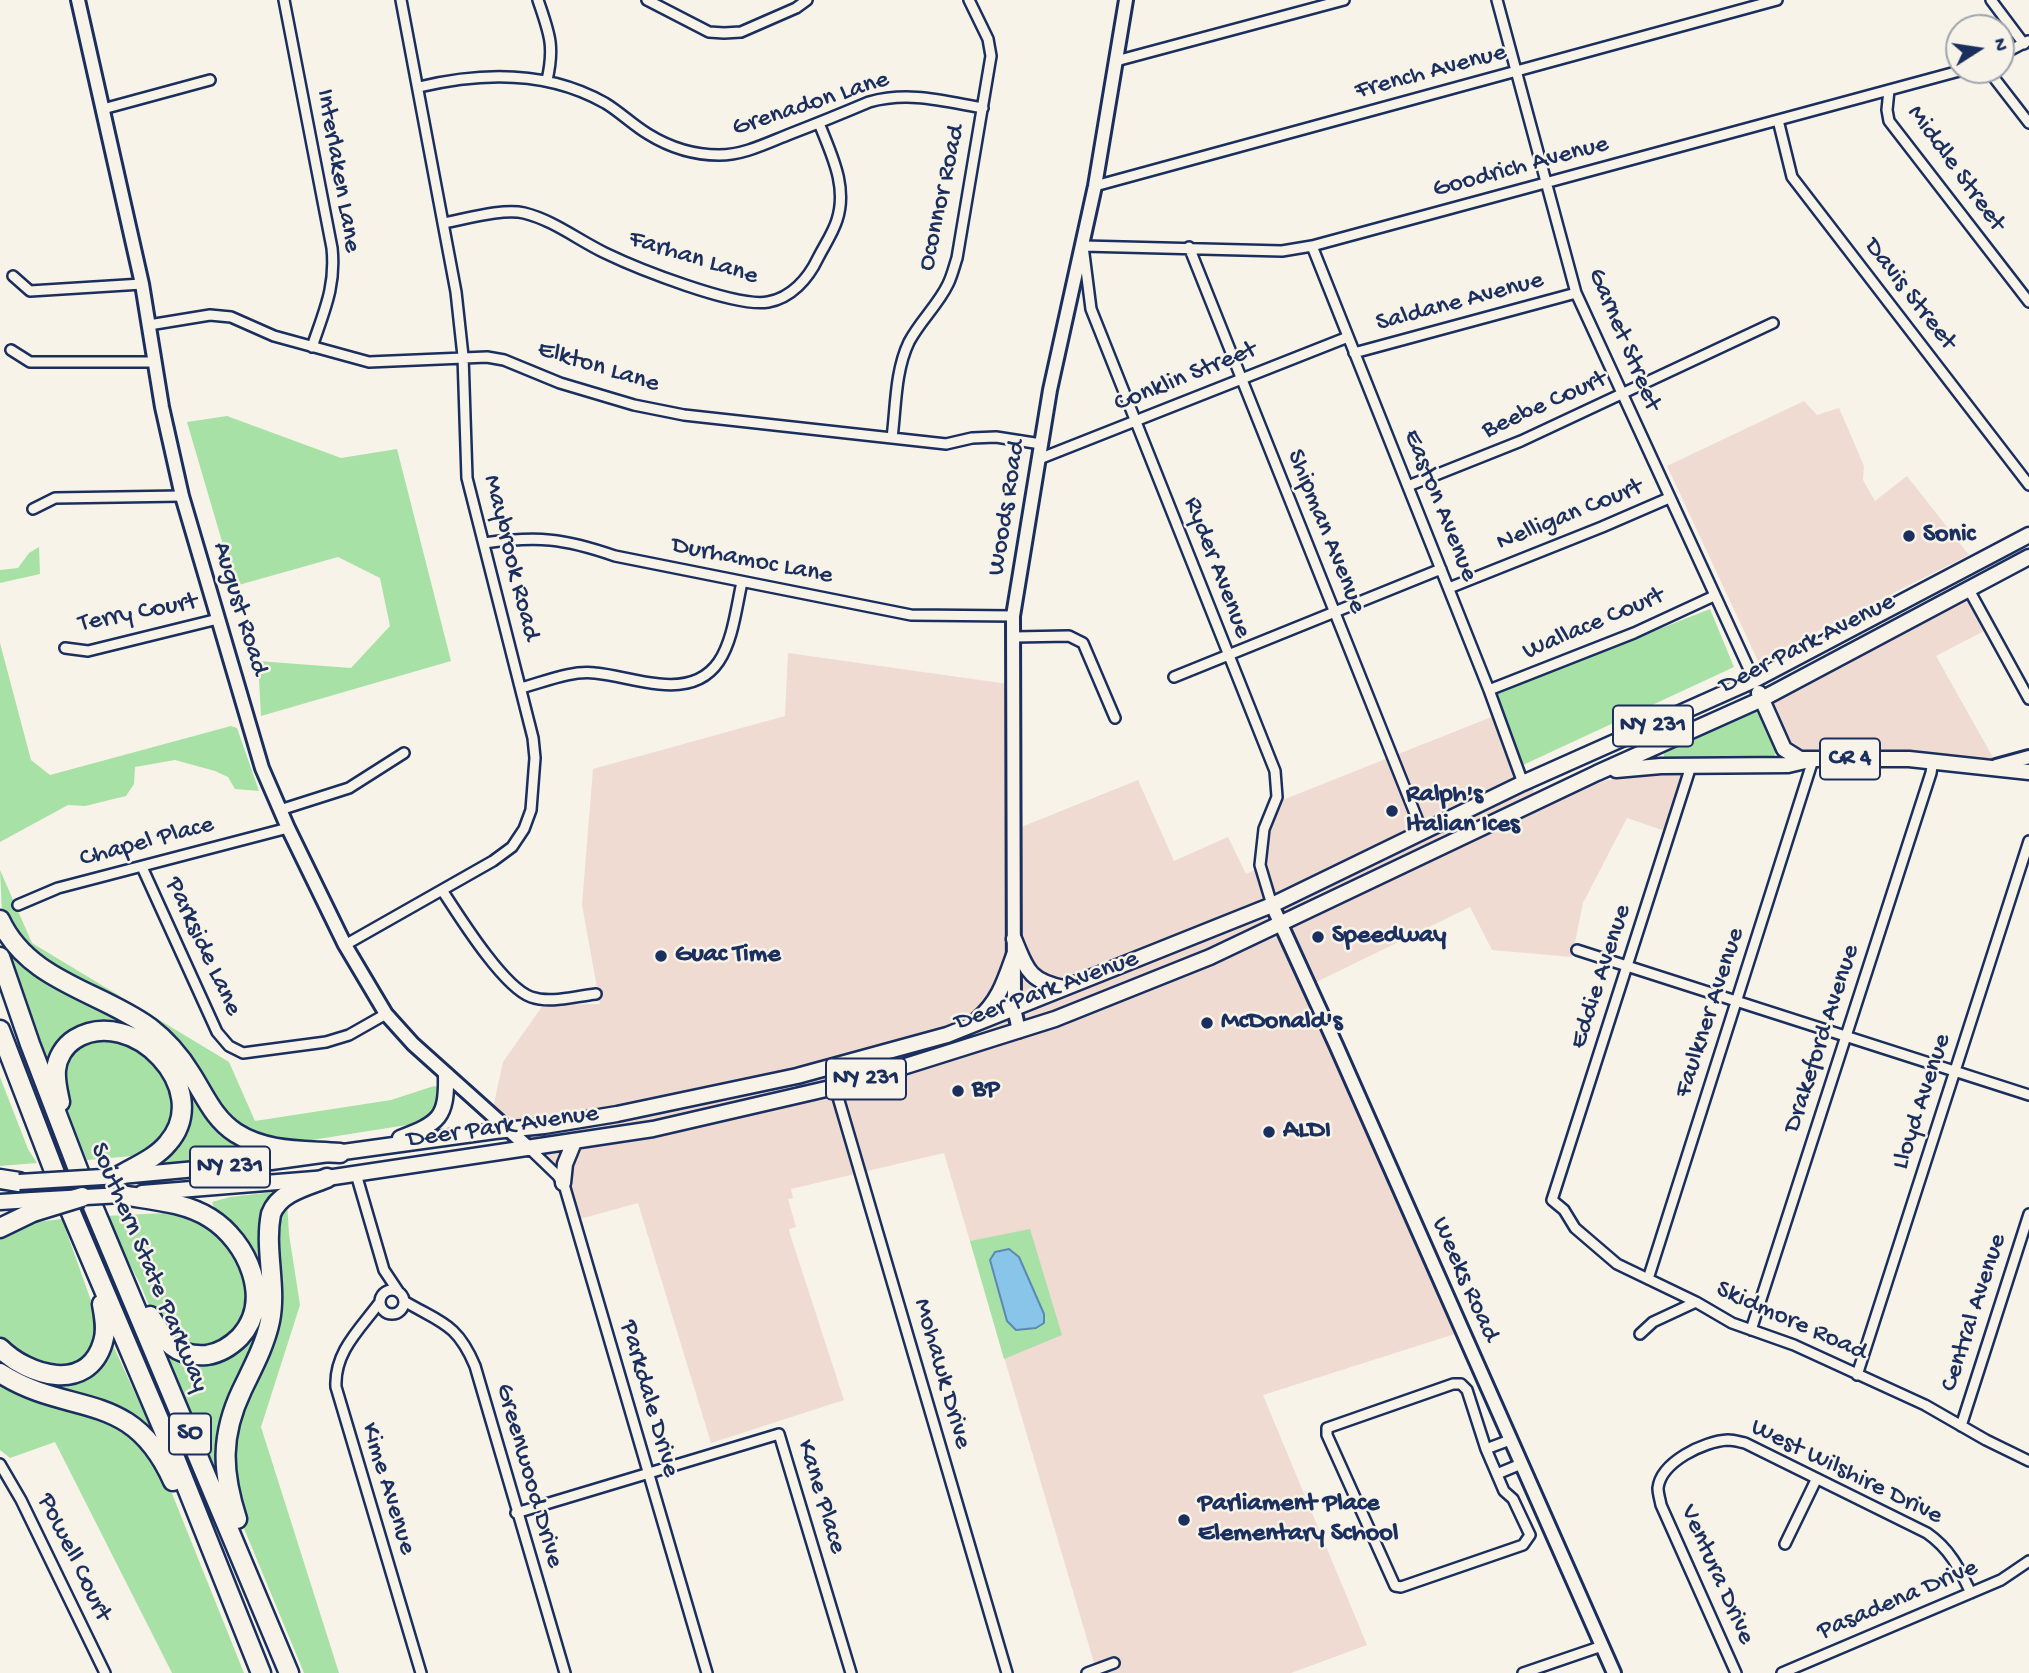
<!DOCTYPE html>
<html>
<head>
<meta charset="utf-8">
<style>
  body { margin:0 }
  #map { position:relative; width:2029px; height:1673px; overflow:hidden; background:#f7f3e8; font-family:"Gochi Hand",sans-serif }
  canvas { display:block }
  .north { position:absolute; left:1945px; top:14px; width:70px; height:70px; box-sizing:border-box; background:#f7f3e8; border:2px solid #9fa5b1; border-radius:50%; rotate:78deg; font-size:19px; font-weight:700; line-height:28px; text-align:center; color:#1b2f5e }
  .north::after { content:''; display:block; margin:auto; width:24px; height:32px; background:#1b2f5e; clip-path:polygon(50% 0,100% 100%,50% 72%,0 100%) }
</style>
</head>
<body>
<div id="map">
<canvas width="2029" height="1673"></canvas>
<div class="north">N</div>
</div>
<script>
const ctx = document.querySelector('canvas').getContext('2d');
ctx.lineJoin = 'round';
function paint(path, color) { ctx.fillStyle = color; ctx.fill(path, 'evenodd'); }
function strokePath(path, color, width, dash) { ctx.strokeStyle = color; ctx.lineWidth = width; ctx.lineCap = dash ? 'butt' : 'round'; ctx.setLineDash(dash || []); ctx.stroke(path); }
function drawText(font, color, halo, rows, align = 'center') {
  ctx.font = font + ' "Gochi Hand",sans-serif'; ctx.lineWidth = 5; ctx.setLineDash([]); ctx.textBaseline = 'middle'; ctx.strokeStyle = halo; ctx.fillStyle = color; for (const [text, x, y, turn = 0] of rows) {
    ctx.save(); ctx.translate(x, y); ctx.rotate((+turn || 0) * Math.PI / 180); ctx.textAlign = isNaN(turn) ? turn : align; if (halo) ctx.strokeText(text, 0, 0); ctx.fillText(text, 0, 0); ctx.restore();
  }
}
const built = new Path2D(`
  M1804 401 1817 415 1839 408 1864 466 1863 480 1875 501 1907 476 1969 555 1758 661 1667 466Z
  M1967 595 1986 630 1936 656 1995 761 1805 754 1790 747 1772 703Z
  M788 653 1008 684 1009 832 1138 780 1174 861 1228 837 1246 874 1267 865 1269 837 1280 801 1504 712 1540 808 1595 784 1634 773 1683 769 1668 832 1627 818 1583 903 1572 957 1492 950 1470 907 1302 989 1455 1334 1263 1395 1367 1645 1291 1673H1097L944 1153 791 1189 793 1198 788 1199 796 1227 789 1229 790 1234 844 1400 711 1443 638 1203 580 1219 571 1191 525 1142 521 1123 493 1108 503 1062 543 1005 600 1004 582 905 593 769 785 716Z`);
const green = new Path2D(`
  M227 416 341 458 397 449 451 661 261 716 258 661 351 668 390 626 380 578 338 557 235 586 187 422Z
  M39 547 40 574 0 583V570L18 568 29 553Z
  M1710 609 1734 667 1523 765 1497 693Z
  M0 643 31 760 50 775 231 726 237 728 259 791 235 789 228 777 215 771 175 760 135 767 134 784 126 796 85 806 68 805 0 842Z
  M1756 709 1776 753 1773 757 1665 760 1663 752Z
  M0 870 32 943 229 1062 255 1121 391 1100 434 1086 438 1087 440 1109 426 1122 299 1142 269 1139 240 1131 176 1048 42 967 2 913Z
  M7 945 151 1038 107 1027 47 1063 5 949Z
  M97 1037C105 1038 116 1038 124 1041 156 1054 191 1097 170 1132 165 1139 157 1146 151 1152L147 1150 132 1156 87 1160 60 1092 64 1056 76 1044Z
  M0 1077 28 1149 37 1163 0 1166Z
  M186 1077 244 1145 239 1153 183 1164 158 1165 155 1159 186 1098 191 1097 182 1078Z
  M282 1191 266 1305 219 1469 215 1470 162 1350 166 1348 226 1354 259 1284 211 1213 215 1210 212 1202 230 1197Z
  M287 1201 289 1234 300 1305 261 1427 339 1673H304L233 1502 232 1437 271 1339 277 1209Z
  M165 1213 199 1223 202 1220C211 1228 223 1235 231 1244 255 1272 257 1324 221 1344 212 1349 195 1348 184 1349L158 1327 141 1286 105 1216Z
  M62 1219 95 1312 99 1331 95 1349 82 1363 68 1369 33 1366 0 1340V1234L28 1223Z
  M1030 1229 1062 1335 1004 1359 970 1241Z
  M111 1341 156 1439 0 1369V1355L53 1381Z
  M0 1380C40 1395 102 1410 135 1437 149 1449 158 1465 167 1481L244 1673H172L55 1442 10 1458 0 1450Z`);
const water = new Path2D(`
  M1009 1249 1019 1257 1044 1314V1323L1036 1328 1016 1330 1007 1321 990 1260 995 1252Z`);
const street = new Path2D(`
  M284 0 332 248C336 287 324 311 312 347
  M538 0C549 33 555 45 547 80
  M647 0 709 32 724 33 741 32 796 8 807 0
  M1497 0 1576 293 1754 680
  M1991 0 2024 44
  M2001 55 2028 41
  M1116 61 1344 0
  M1988 70 2029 123
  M419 87C481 72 547 70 605 103 620 112 633 125 648 134 669 147 694 155 719 155 744 155 767 143 790 134 816 124 843 113 869 102 909 91 943 101 983 108
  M1889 90 1887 110 1889 121 2029 302
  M103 109 210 80
  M1778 120 1792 177 2029 485
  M1095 186 1777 0
  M444 223C466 219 503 208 524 213 553 220 578 240 605 253 636 268 736 308 768 302 791 298 808 279 818 258 824 246 833 233 837 220 848 186 831 154 819 123
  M1312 246 1489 690 1523 783
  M1189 247 1422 831
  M13 276 30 291 142 284
  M149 325 210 315 231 317 274 336 369 362 487 357 504 360 560 383 634 405 684 415 946 444 972 438 996 437 1041 444
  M11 350 30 362H155
  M1354 353 1576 293
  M892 438C896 407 895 371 909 342 920 321 938 305 948 284 952 276 954 267 957 258L991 56 988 39 969 0
  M1039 459 1348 337
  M1408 486 1521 441 1773 323
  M33 509 55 498 182 496
  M484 543C538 536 563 538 615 556L911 615 1013 616
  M1449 588 1602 527 1669 498
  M1969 590 2029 699
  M1014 637 1069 636 1083 643 1115 718
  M65 648 88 651 218 619
  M1174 677 1441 569
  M521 688C544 682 571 670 595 673 616 675 637 682 659 684 729 692 731 633 742 582
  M1489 690 1634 633 1714 596
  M1691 766 1552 1200 1564 1210 1575 1228 1617 1264 1696 1302 1732 1323 1794 1345 1925 1405 1986 1440 2029 1461
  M280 810 349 788 404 753
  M142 867 217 1032 229 1046 243 1053 326 1042 349 1035 386 1014
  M442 890C459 916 503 987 531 997 551 1004 575 996 596 994
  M18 905 58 888 288 828
  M1272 905 1260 865 1264 829 1277 797 1275 771 1091 309 1083 246 1282 251 1312 246 1963 70
  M345 945 493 861 512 847 524 829 531 810 535 758 533 738 467 478 463 356 456 292 401 0
  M1577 950 2029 1095
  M835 1087 1007 1673
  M530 1149 558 1176 565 1188 707 1673
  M356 1174 384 1270 398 1291
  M1648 1279 1813 760
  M380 1302a12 12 0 1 1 24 0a12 12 0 1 1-24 0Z
  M404 1301C441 1323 457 1323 475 1366L565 1673
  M380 1302C360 1329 334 1352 336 1387L421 1673
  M1751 1330 1931 773 1933 760
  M1640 1334 1653 1322 1696 1302
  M1857 1375 2029 841
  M1453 1384H1461L1467 1390 1486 1449 1504 1491 1513 1499 1530 1535 1523 1545 1401 1587 1395 1586 1327 1435V1428Z
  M1961 1426 2029 1214
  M1486 1449 1510 1440
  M0 1464 21 1500 105 1673
  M1497 1474 1521 1464
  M516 1513 779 1434 851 1673
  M1785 1544 1816 1480
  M1087 1673 1114 1663
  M1523 1673 1602 1646
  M1736 1673 1661 1505C1660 1499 1658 1494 1658 1488 1661 1462 1704 1441 1728 1440 1734 1440 1740 1442 1745 1443L1927 1533C1950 1549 1959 1568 1971 1593
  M1782 1673 2001 1580 2029 1561`);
const secondary = new Path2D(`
  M78 0 142 284 162 407 182 496 262 768 288 828 345 945 386 1014 413 1044 530 1149
  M1996 766 2029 757
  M1272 905 1336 1045 1614 1673
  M1019 1031 1014 1008 1013 616 1050 390 1095 186 1126 0`);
const primary = new Path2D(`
  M1759 693 1784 749 1800 759H1909L2029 772
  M1616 770 1661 766 1788 765 1805 761
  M1014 939C1027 970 1029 981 1064 988
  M978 1019C999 1001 1005 980 1014 955
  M400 1138C439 1123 447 1118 446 1075
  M121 1176 271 1162 495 1131 544 1126 617 1114 797 1076 947 1035 1272 905 1523 783 1754 680 2029 535
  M563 1183 565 1164 574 1142
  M142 1193 327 1178 653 1129 852 1083 1055 1019 1210 957 1597 773 1762 699 2029 557
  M0 1202 32 1200`);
const highway = new Path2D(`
  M0 920C28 981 99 991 149 1027 166 1040 180 1056 191 1074 205 1096 214 1119 236 1133 267 1153 305 1150 340 1153
  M0 957 30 1044 84 1185 289 1673
  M0 1030 61 1189 169 1443 261 1673
  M60 1102C58 1092 55 1081 56 1070 57 1058 64 1046 75 1039 132 1004 215 1089 168 1143 156 1158 136 1166 119 1176
  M0 1179 19 1182
  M122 1195C151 1200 185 1202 210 1218 247 1241 274 1300 240 1337 231 1346 220 1353 207 1355 195 1356 182 1354 172 1346 162 1338 158 1327 150 1316
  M0 1228 33 1212
  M0 1348C28 1376 88 1394 103 1342 107 1330 104 1316 102 1304
  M0 1373C70 1418 131 1387 173 1481
  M237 1519C222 1472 220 1436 242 1390 253 1367 265 1345 270 1321 277 1286 264 1249 271 1214 279 1192 307 1186 327 1178`);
const primaryBridge = new Path2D(`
  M19 1182 119 1176
  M32 1200 122 1195`);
const highwayBridge = new Path2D(`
  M33 1212 82 1197`);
const markers = [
  [1909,536,7,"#1b2f5e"],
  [1392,811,7,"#1b2f5e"],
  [1318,937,7,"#1b2f5e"],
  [661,956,7,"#1b2f5e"],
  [1207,1023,7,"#1b2f5e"],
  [958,1091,7,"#1b2f5e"],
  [1269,1132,7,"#1b2f5e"],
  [1184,1520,7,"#1b2f5e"]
];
const shields = [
  [1653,726,80],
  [1850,759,60],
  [866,1079,80],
  [230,1167,80],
  [190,1434,42]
];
const shieldNames = [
  ["NY 231",1653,726],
  ["CR 4",1850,759],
  ["NY 231",866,1079],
  ["NY 231",230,1167],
  ["SO",190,1434]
];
const streetNames = [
  ["French Avenue",1431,73,-15],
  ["Grenadon Lane",811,105,-18],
  ["Goodrich Avenue",1521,168,-15],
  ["Middle Street",1955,169,54],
  ["Interlaken Lane",337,171,80],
  ["Oconnor Road",943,198,-78],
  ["Farhan Lane",693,259,17],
  ["Davis Street",1909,295,52],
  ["Saldane Avenue",1460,303,-15],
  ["Garnet Street",1623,340,67],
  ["Elkton Lane",598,368,17],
  ["Conklin Street",1186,378,-22],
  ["Beebe Court",1545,406,-24],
  ["Easton Avenue",1439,506,68],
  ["Woods Road",1008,508,-81],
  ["Nelligan Court",1570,516,-22],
  ["Shipman Avenue",1325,532,68],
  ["Maybrook Road",510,558,76],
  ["Durhamoc Lane",752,562,11],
  ["Ryder Avenue",1216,568,69],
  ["August Road",239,609,73],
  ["Terry Court",138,614,-11],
  ["Wallace Court",1594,625,-23],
  ["Deer Park Avenue",1808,645,-27],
  ["Chapel Place",147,843,-15],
  ["Parkside Lane",202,947,65],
  ["Eddie Avenue",1602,977,-72],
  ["Deer Park Avenue",1047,992,-20],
  ["Faulkner Avenue",1711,1013,-72],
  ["Drakeford Avenue",1823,1039,-72],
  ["Lloyd Avenue",1923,1102,-72],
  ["Deer Park Avenue",503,1128,-8],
  ["Southern State Parkway",148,1268,67],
  ["Weeks Road",1464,1280,66],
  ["Central Avenue",1975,1313,-72],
  ["Skidmore Road",1791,1322,24],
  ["Mohawk Drive",941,1374,74],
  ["Parkdale Drive",648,1399,74],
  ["West Wilshire Drive",1846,1473,26],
  ["Greenwood Drive",528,1476,74],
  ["Kime Avenue",387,1489,73],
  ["Kane Place",820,1497,73],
  ["Powell Court",73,1558,64],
  ["Ventura Drive",1716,1575,66],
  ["Pasadena Drive",1898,1601,-23]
];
const poiNames = [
  ["Sonic",1923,536],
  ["Ralph's",1406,796],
  ["Italian Ices",1406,826],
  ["Speedway",1332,937],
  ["Guac Time",675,956],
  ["McDonald's",1221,1023],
  ["BP",972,1091],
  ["ALDI",1283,1132],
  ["Parliament Place",1198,1505],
  ["Elementary School",1198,1535]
];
paint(built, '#efdbd2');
paint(green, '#a8e1a6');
paint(water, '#88c5e8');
strokePath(water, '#5c89b1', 2);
strokePath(street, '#1b2f5e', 14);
strokePath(secondary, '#1b2f5e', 18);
strokePath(primary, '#1b2f5e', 19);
strokePath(highway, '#1b2f5e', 23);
strokePath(street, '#f7f3e8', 9);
strokePath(secondary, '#f7f3e8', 12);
strokePath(primary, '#f7f3e8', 14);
strokePath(highway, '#f7f3e8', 18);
strokePath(primaryBridge, '#1b2f5e', 19, []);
strokePath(highwayBridge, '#1b2f5e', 23, []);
strokePath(primaryBridge, '#f7f3e8', 14);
strokePath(highwayBridge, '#f7f3e8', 18);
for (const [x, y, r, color] of markers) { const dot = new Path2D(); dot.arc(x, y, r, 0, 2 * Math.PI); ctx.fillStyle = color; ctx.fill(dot); strokePath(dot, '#f7f3e8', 2.5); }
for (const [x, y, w] of shields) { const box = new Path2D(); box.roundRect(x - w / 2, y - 20.5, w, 41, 5); ctx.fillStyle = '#f7f3e8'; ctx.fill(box); strokePath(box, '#1b2f5e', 2); }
drawText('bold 24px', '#1b2f5e', null, shieldNames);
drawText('26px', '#1b2f5e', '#f7f3e8', streetNames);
drawText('bold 26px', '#1b2f5e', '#f7f3e8', poiNames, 'left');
</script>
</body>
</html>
